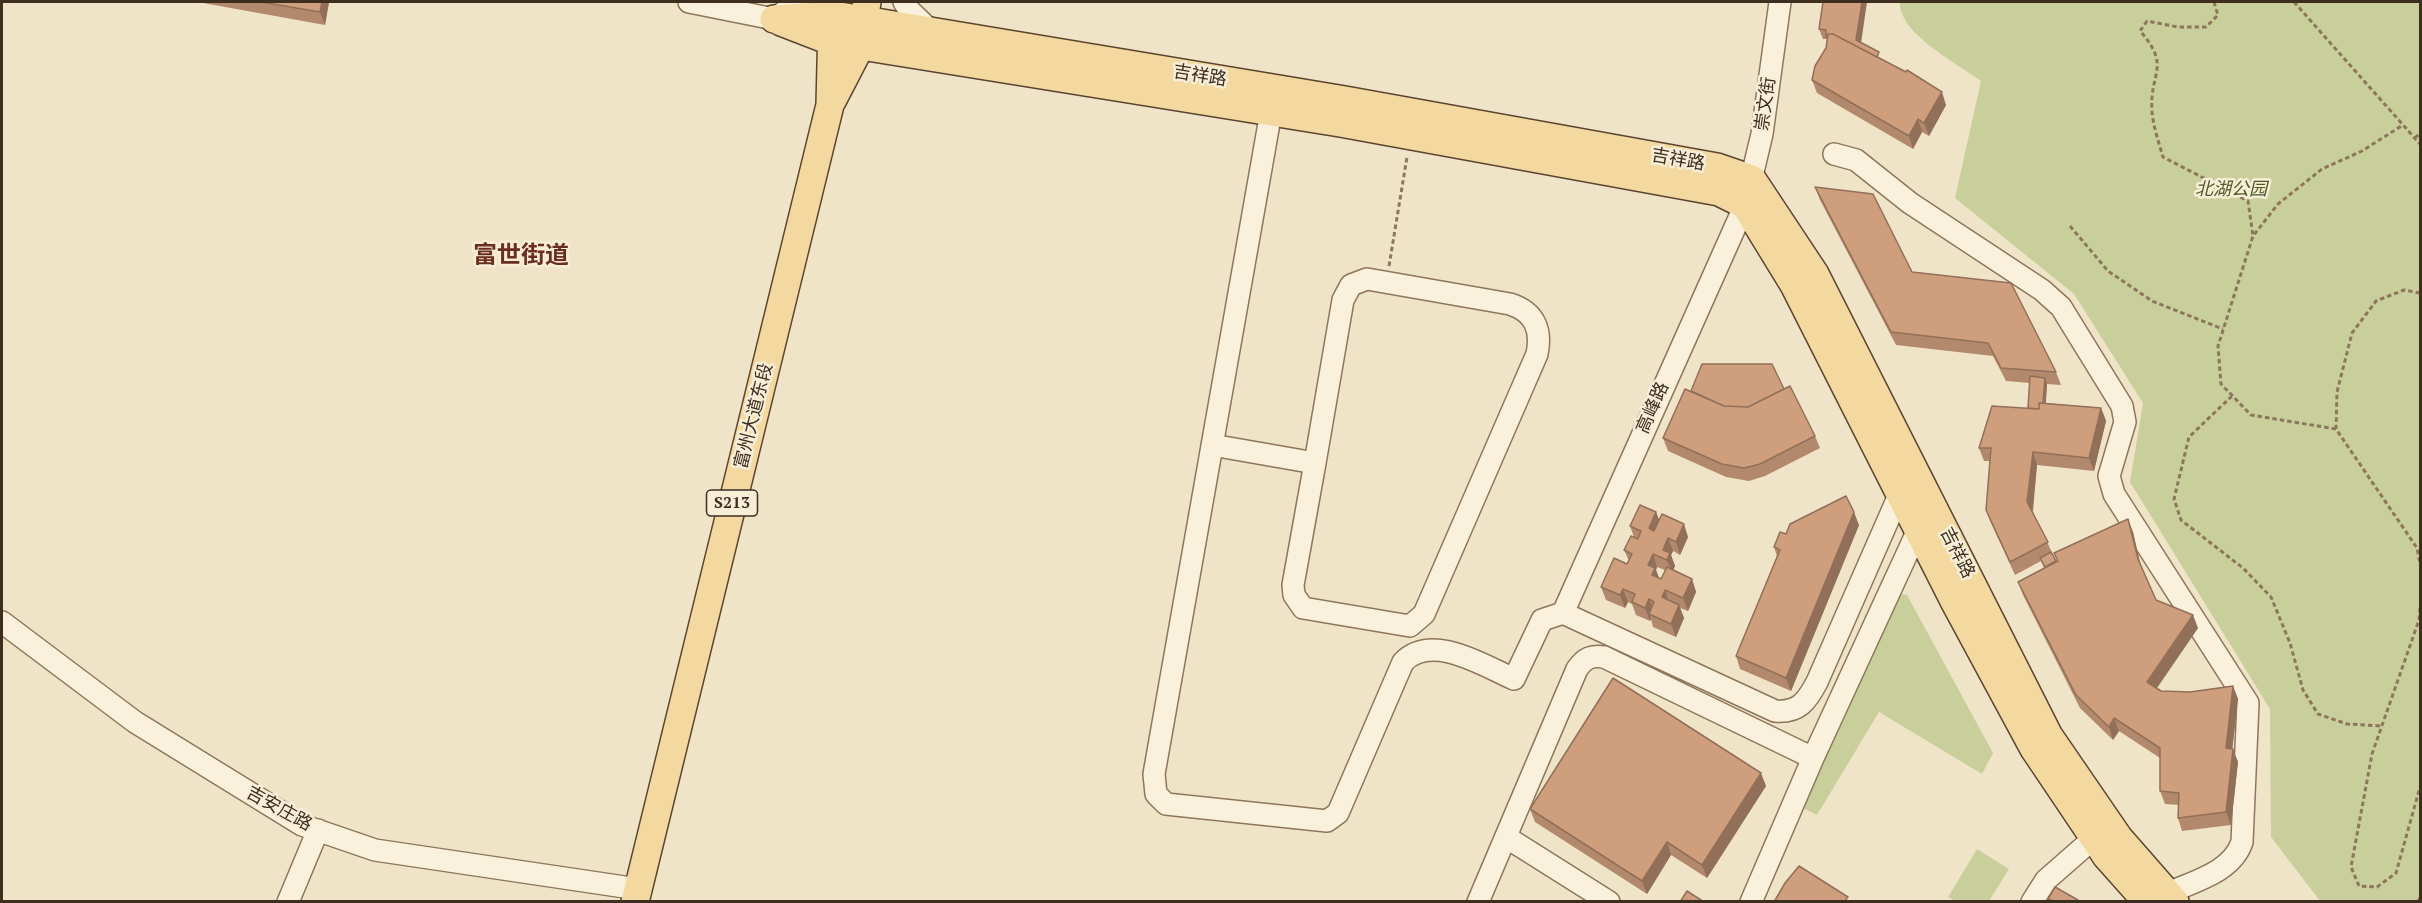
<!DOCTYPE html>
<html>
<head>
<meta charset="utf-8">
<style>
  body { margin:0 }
  #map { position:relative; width:2422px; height:903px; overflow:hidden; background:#f0e4c8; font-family:"PT Serif",serif }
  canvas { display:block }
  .frame { position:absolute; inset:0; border:3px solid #3d2e20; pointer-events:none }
</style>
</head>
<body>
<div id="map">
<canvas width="2422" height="903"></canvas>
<div class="frame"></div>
</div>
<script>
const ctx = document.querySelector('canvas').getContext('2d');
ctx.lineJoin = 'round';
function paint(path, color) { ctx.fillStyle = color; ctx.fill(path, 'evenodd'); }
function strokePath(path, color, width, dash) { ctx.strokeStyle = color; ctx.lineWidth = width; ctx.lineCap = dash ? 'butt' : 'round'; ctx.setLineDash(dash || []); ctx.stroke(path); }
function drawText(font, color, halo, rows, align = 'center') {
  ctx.font = font + ' "PT Serif","Noto Sans SC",serif'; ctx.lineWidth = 5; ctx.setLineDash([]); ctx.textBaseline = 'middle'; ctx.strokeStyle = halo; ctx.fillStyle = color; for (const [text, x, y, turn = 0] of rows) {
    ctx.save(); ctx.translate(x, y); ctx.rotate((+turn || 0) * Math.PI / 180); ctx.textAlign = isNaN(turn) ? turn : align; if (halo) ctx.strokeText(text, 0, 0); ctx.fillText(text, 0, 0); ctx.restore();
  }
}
const green = new Path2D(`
  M1900 2H2420V901H2320L2271 837 2270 709 2130 482 2143 403 2074 294 1955 198 1981 81C1958 64 1898 33 1900 2Z
  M1900 594 1907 595 1993 753 1982 774 1879 712 1817 815 1801 807Z
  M1977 849 2009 869 1989 901H1955L1948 897Z`);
const path = new Path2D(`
  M2214 2 2218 15 2206 27H2178L2147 21 2140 31C2172 67 2149 73 2152 111 2153 126 2159 143 2163 157L2248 201 2253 236
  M2294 2 2420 144
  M2415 138 2420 133
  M2070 226 2108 271 2152 301 2223 329
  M1389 266 1407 157
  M2420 293 2404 290 2376 301 2352 333 2337 392 2336 429 2417 548 2420 563
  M2232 396 2189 437 2174 499 2181 520 2243 568 2271 597 2290 643 2303 690 2318 714 2347 724 2382 726
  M2336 429 2251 415 2221 384 2218 346 2253 236 2278 204 2322 169 2362 151 2403 125
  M2420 608 2419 620 2372 754 2351 867 2359 886 2377 887 2396 873 2420 787
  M2418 902 2420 897`);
const minor = new Path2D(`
  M689 2 774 19 798 2
  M904 2 909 10 932 32
  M1271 112 1154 774 1156 794 1166 804 1327 821 1338 813 1403 662C1432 632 1484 666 1514 679L1542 620 1563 613 1775 711C1799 713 1807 701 1817 682L1900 493
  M1834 154 1856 160 1910 203 2042 290 2061 307 2122 406 2125 422 2109 476 2114 494 2248 703 2242 842C2232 872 2195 881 2168 893
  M1212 445 1315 463 1293 585 1294 595 1303 608 1410 626 1424 614 1537 354C1542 330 1535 312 1510 304L1367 279 1351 285 1343 300 1315 463
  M1563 613 1745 205 1762 134 1780 2
  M2 622 135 722 302 825 375 850 638 889
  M1506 837 1609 902
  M288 902 318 830
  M1478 902 1577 669C1585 658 1591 655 1604 657L1813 758
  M1751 902 1813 758 1918 530
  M2032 902 2046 880 2094 838`);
const major = new Path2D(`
  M774 19 834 15 1345 100 1717 167 1752 179 1815 274 2049 736 2119 838 2175 902
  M781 22 830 41 1340 123 1719 192 1745 205 1794 285 1953 599 2034 749 2106 856 2147 902
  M832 101 860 47 867 2
  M635 902 830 105 832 23`);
const wall = new Path2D(`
  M202 2H329L325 25 203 3Z
  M1823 2 1861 42 1882 60 1946 105 1929 136 1922 132 1913 149 1817 93 1812 80 1826 48 1827 39H1823L1819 29Z
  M1815 187 1912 272 2056 372 2061 385 2047 384 2046 403 2101 408 2106 421 2094 471 2037 465 2033 512 2056 561 2133 532 2141 567 2156 600 2198 628 2157 688 2161 691 2190 692 2233 686 2238 699 2232 749 2238 762 2231 825 2182 831 2178 818 2179 805 2165 804 2160 791V758L2119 731 2113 740 2080 708 2023 595 2018 582 2044 568 2041 561 2015 575 1991 523 1986 510 1990 461H1984L1979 448 2028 408 2030 383 2006 381 1993 356 1896 345 1820 200Z
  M1784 389 1815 436 1820 448 1765 476 1749 481 1726 477 1668 451 1663 438 1691 391Z
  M1656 512 1659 520 1688 537 1680 555 1673 551 1671 555 1675 566 1673 570 1692 579 1696 592 1688 611 1680 608 1684 618 1676 637 1653 627 1651 619 1650 621 1636 615 1632 604 1628 602 1625 608 1606 600 1601 587 1627 564 1629 561 1624 550 1634 537 1630 526ZM1657 567 1665 570 1661 579 1659 578 1656 570Z
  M1859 525 1791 691 1740 669 1736 656 1777 556 1774 547 1786 534Z
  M1766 786 1707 878 1671 855 1647 894 1535 822 1530 809Z`);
const shadedWall = new Path2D(`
  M322 2H329L325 25 320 12Z
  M1862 2H1867L1860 50 1856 40Z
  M1942 92 1946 105 1929 136 1924 123Z
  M1918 119 1922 132 1913 149 1909 136Z
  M2045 378 2047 384 2044 422 2042 415Z
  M2101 408 2106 421 2094 471 2089 458Z
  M2033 452 2037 465 2032 515 2027 502Z
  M1656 512 1661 525 1654 541 1649 528Z
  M1854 512 1859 525 1791 691 1786 678Z
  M2128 519 2133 532 2142 572 2138 559Z
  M1684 524 1688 537 1680 555 1676 542Z
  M1668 538 1673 551 1671 555 1675 566 1672 573 1663 550Z
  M1653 554 1657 567 1656 570 1660 581 1657 588 1648 565Z
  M1692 579 1696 592 1688 611 1683 598Z
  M1623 589 1628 602 1625 608 1620 595Z
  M1665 590 1669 603 1662 597Z
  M1649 599 1654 612 1649 614 1651 619 1650 621 1645 608Z
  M1679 605 1684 618 1676 637 1671 624Z
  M2193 615 2198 628 2152 695 2147 682Z
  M2233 686 2238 699 2231 761 2226 748Z
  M2114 718 2119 731 2113 740 2109 727Z
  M2233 749 2238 762 2231 825 2226 812Z
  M1761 773 1766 786 1707 878 1702 865Z
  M1667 842 1671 855 1647 894 1642 881Z`);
const building = new Path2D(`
  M261 2H322L320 12Z
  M1823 2H1862L1856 40 1879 52 1877 57 1833 34H1828L1827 37H1826V30L1819 29Z
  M1828 34H1833L1906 72 1907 70 1942 92 1924 123 1918 119 1909 136 1812 80 1815 66 1826 48Z
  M1815 187 1873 194 1912 272 2011 283 2056 372 2001 368 1988 343 1891 332Z
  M1702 364H1772L1784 389 1748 407 1724 406 1691 391Z
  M2030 376 2045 378 2043 403H2039V409L2028 408Z
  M1790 386 1815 436 1760 464 1744 468 1722 464 1663 438 1685 389 1724 406 1748 407Z
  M2039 403 2101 408 2089 458 2033 452 2027 502 2048 542 2010 562 1986 510 1991 448H1979L1992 406 2039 409Z
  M1846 496 1854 512 1786 678 1736 656 1780 550 1774 547 1780 532 1786 534 1790 524Z
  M1640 505 1656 512 1649 528 1654 531 1662 514 1684 524 1676 542 1668 538 1663 550 1670 553 1667 560 1653 554 1648 565 1655 568 1652 575 1661 579 1667 567 1692 579 1683 598 1665 590 1662 597 1679 605 1671 624 1649 614 1654 602 1649 599 1645 608 1632 602 1635 594 1623 589 1620 595 1601 587 1614 558 1627 564 1632 554 1624 550 1631 536 1638 539 1641 531 1630 526Z
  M2128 519 2138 559 2156 600 2193 615 2147 682 2161 691 2190 692 2233 686 2226 748 2233 749 2226 812 2178 818 2179 793 2160 791V748L2114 718 2109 727 2076 695 2018 582 2058 561 2054 553Z
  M2051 552 2056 561 2045 567 2040 558Z
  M1613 678 1761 773 1702 865 1667 842 1642 881 1530 809Z
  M1799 866 1848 897 1844 902H1774L1785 883Z
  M2055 887 2078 900 2077 902H2051V900L2048 899Z
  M1687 891 1704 902H1680Z`);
const shields = [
  [732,503,51]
];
const shieldNames = [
  ["S213",732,503]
];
const streetNames = [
  ["吉祥路",1200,76,9],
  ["崇文街",1766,104,-82],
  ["吉祥路",1678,160,10],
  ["高峰路",1653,408,-66],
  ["富州大道东段",754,416,-76],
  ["吉祥路",1957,553,63],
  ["吉安庄路",279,809,29]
];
const parkNames = [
  ["北湖公园",2231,190]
];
const districtNames = [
  ["富世街道",521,256]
];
paint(green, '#c9cf9b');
strokePath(minor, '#8d765c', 24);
strokePath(major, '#5b4430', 30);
strokePath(path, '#8d765c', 3, [4.5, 3]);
strokePath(minor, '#faf1dc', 21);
strokePath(major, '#f3d9a0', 27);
paint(wall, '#b2896c');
paint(shadedWall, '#916f58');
paint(building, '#cf9f7d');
strokePath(building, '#916f58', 1.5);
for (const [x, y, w] of shields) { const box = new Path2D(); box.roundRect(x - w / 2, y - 13, w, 26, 4.5); ctx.fillStyle = '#f7eed8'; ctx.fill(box); strokePath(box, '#3d2e20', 1.5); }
drawText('bold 16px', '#3d2e20', null, shieldNames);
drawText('18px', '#3d2e20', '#f7eed8', streetNames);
drawText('italic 18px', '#4d5a26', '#f7eed8', parkNames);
drawText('bold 24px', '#6b2e1e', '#f7eed8', districtNames);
</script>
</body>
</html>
